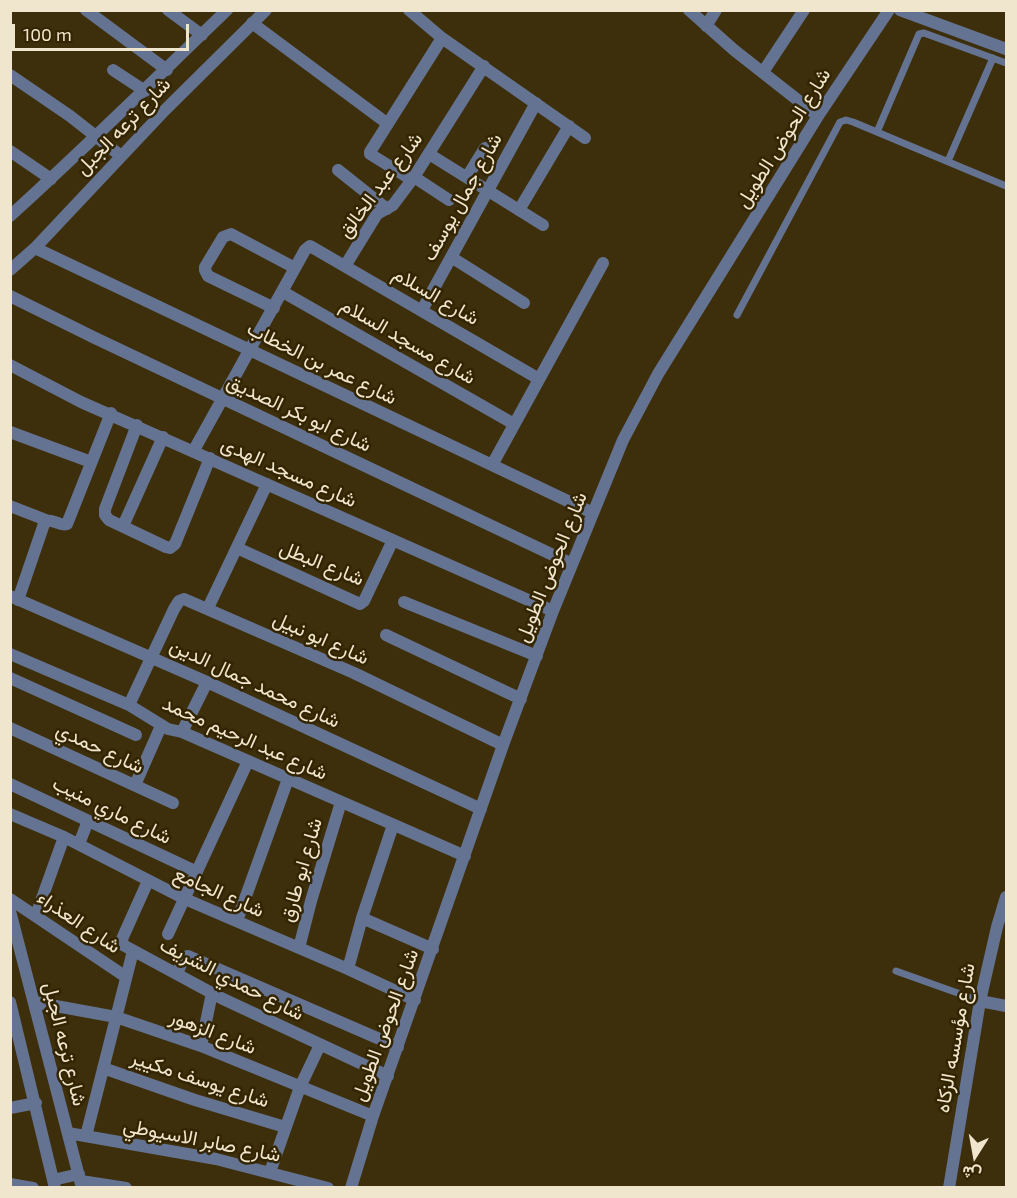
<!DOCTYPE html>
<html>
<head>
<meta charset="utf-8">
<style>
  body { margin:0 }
  #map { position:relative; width:1017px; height:1198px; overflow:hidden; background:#3d2f0b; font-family:"Exo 2",Vazirmatn,sans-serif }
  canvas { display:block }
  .frame { position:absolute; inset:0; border:12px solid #f0e5cd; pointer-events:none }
  .north { position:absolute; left:945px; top:1126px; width:60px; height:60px; -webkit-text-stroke:4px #332501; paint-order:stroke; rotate:191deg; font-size:16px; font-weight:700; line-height:24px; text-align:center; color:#f0e5cd }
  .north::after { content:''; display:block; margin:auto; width:21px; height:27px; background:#f0e5cd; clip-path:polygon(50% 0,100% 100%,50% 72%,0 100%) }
  .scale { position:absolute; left:12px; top:24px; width:177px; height:27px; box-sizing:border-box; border:3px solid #f0e5cd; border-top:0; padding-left:8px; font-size:18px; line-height:21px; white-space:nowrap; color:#f0e5cd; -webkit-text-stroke:4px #332501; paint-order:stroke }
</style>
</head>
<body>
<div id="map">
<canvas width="1017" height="1198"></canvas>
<div class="frame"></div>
<div class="north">ش</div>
<div class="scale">100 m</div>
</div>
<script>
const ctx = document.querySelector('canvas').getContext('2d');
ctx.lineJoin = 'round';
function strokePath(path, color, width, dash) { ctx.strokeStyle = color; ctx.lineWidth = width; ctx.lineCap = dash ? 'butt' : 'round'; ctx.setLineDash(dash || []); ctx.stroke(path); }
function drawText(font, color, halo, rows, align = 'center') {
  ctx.font = font + ' "Exo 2",Vazirmatn,sans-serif'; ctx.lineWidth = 5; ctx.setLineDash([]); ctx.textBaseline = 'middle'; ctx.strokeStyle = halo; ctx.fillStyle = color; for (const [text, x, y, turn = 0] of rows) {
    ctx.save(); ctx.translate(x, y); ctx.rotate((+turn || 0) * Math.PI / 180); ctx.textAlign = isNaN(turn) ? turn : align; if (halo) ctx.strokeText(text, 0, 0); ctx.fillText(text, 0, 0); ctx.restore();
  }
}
const service = new Path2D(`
  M877 132 919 34 924 33 1006 63
  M948 161 993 58
  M737 315 840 122 846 120 853 122 1006 186
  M896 971 980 1001`);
const minor = new Path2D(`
  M86 10 167 70
  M168 10 202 35
  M409 10 442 38 585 138
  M689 10 734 50 818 116
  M900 10 1006 49
  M252 23 388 124
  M706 26 716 10
  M113 70 145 91
  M763 72 804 10
  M10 75 70 116 121 156
  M10 151 51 179
  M429 154 543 225
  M338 170 387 209
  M414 177 449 200
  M467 177 485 148
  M412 180 370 154V152L442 38
  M519 210 569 126
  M10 216C84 149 155 79 227 10
  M35 248 593 513
  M451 257 524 303
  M345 266 377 214 393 205 414 177 484 66
  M10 270 35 248 165 110 266 10
  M283 292 514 424
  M10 296 95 338 572 564
  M274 308 208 276 205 270V267L223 237 231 234 295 268
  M422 310 536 103
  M10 365 81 402 553 611
  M137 425 105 509V515L109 520 166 547 170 548 175 544 210 458
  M10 432 91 462
  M194 450 305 250 310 246 539 379
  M492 465 603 263
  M10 506 46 520
  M123 526 163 437
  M237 548 360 604 364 601 393 540
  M10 596 207 682 481 809
  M18 600 45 521C53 518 60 527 67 524L111 413
  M404 602 537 656
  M208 608 267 484
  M386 635 521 699
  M10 654 129 705 168 729 182 732 465 856
  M10 678 136 735
  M129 705 174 609 179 601 184 599 354 673 503 745
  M10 728 173 803
  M182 732 207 682
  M10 784 197 872
  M135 785 161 726
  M10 814 64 837 185 899 348 969 415 1000
  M79 844 88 821
  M148 881 122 939 123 945 221 998 388 1076
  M10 899 126 977
  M10 911 82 1188
  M36 915 64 837
  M362 918 433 949
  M237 921 288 779
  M168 934 248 761
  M299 948 311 901 341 802
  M348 969 362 918 393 825
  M177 974 184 957 188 956 398 1047
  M980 1001 1006 1006
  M10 1002 55 1188
  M34 1002 116 1017 201 1046 373 1116
  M201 1046 212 993
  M103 1068 195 1100 285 1127
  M10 1108 36 1103
  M68 1133 216 1159 328 1188
  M86 1136 133 951
  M270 1172 300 1087 320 1045
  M53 1180 79 1174
  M81 1181 126 1188
  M10 1184 33 1188
  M351 1188 373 1116 503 745 553 611 623 440 658 374 818 116 889 10
  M949 1188 980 1001 997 927 1006 897`);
const streetNames = [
  ["شارع ترعه الجبل",123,126,-46],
  ["شارع الحوض الطويل",783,138,-58],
  ["شارع عبد الخالق",380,185,-53],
  ["شارع جمال يوسف",462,197,-61],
  ["شارع السلام",436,296,30],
  ["شارع مسجد السلام",408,341,30],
  ["شارع عمر بن الخطاب",322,363,26],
  ["شارع ابو بكر الصديق",299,413,25],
  ["شارع مسجد الهدى",289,472,24],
  ["شارع البطل",322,563,22],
  ["شارع الحوض الطويل",551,567,-68],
  ["شارع ابو نبيل",321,638,24],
  ["شارع محمد جمال الدين",255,683,25],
  ["شارع عبد الرحيم محمد",245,738,24],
  ["شارع حمدي",100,748,25],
  ["شارع ماري منيب",112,810,26],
  ["شارع ابو طارق",301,870,-74],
  ["شارع الجامع",219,892,24],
  ["شارع العذراء",79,922,34],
  ["شارع حمدي الشريف",232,979,27],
  ["شارع الحوض الطويل",385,1025,-70],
  ["شارع الزهور",213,1032,21],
  ["شارع مؤسسه الزكاه",955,1038,-80],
  ["شارع ترعه الجبل",65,1044,76],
  ["شارع يوسف مكيير",200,1079,18],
  ["شارع صابر الاسيوطي",202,1140,11]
];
strokePath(service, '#657393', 7);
strokePath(minor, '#657393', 12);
drawText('20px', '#f0e5cd', '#332501', streetNames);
</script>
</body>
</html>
